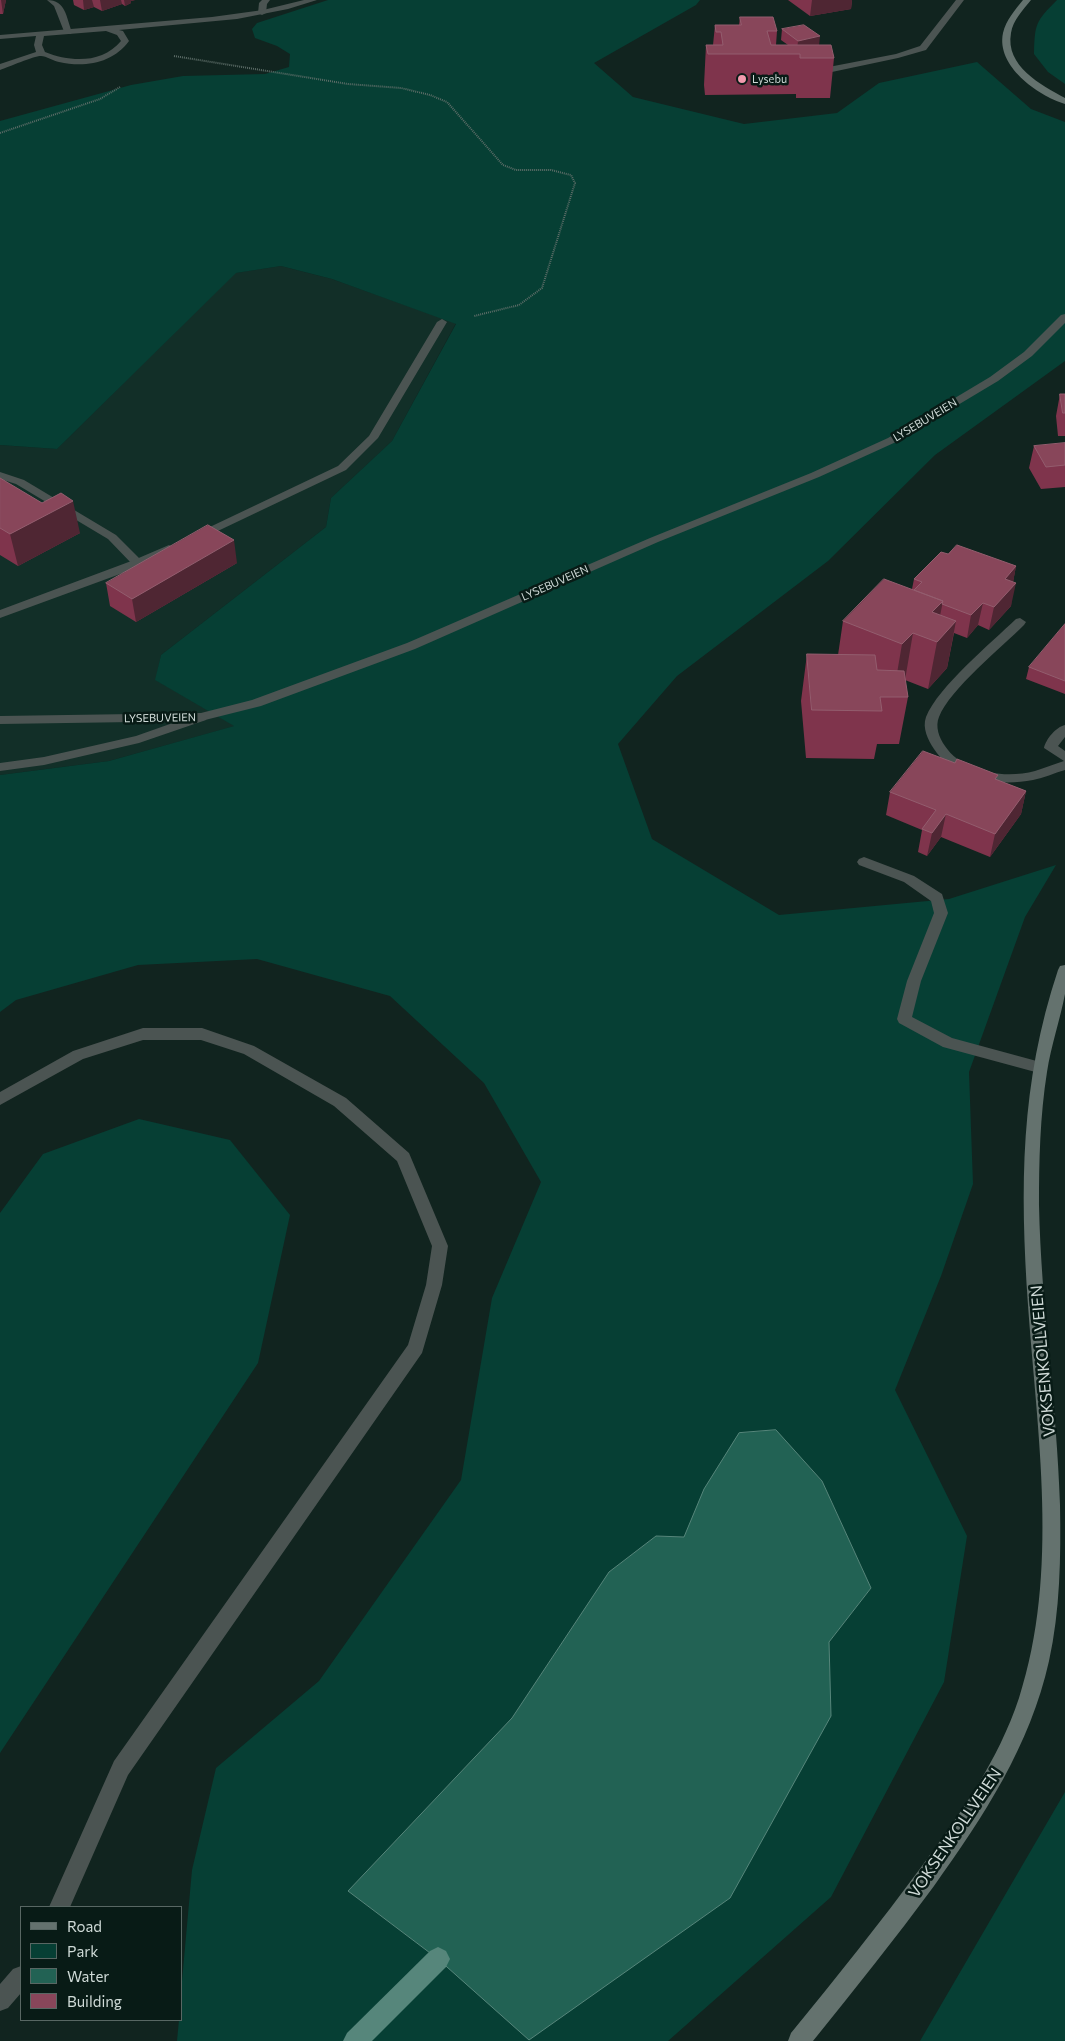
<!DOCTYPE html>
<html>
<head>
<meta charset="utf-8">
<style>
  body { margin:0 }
  #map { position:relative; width:1065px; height:2041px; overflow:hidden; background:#11241f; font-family:Commissioner,sans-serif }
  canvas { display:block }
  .legend { position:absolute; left:20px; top:1906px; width:162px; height:115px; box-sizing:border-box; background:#081b16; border:1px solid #586763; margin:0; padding:6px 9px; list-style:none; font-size:15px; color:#cfdad7 }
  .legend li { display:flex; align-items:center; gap:10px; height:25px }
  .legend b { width:25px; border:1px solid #586763 }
</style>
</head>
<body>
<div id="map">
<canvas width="1065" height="2041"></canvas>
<ul class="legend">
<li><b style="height:6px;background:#64726e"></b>Road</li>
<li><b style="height:14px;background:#063f34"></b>Park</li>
<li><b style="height:14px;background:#226254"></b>Water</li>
<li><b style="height:14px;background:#88465a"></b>Building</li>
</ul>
</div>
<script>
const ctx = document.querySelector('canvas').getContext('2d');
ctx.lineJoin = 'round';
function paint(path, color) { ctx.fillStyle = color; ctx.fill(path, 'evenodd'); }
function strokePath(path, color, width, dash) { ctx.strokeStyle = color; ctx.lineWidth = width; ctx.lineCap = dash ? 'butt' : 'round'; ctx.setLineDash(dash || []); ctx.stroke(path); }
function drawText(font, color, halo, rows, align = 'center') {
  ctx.font = font + ' Commissioner,sans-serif'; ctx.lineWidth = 5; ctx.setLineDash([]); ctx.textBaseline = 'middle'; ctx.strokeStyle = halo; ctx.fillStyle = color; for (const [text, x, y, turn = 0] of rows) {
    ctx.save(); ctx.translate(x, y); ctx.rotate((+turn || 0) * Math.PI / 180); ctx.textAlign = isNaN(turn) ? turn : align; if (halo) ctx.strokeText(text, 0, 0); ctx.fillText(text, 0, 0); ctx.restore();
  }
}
const built = new Path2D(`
  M281 266 332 279 456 323 392 441 331 498 326 527 161 655 156 680 235 726 109 761 0 775V445L57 449 235 273Z`);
const green = new Path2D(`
  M328 0H700L696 5 594 63 633 97 744 124 837 113 879 83 977 62 1031 109 1065 122V361L935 455 828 561 677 676 618 744 652 839 779 915 949 899 1056 865 1025 917 969 1072 973 1184 941 1276 895 1390 967 1536 944 1682 831 1897 668 2041H177L179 2020H181V1992L192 1870 216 1768 319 1681 461 1480 492 1298 541 1182 484 1083 390 996 257 959 138 965 16 1000 0 1012V775L109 761 234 726 155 680 161 655 326 527 331 498 392 441 456 324 332 279 281 266 236 273 57 449 0 445V121L131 85 183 76 265 74 289 67 290 54 277 46 255 38 252 29 257 23ZM805 1462 822 1481 871 1588 829 1642 831 1716 438 1959 348 1891 512 1718 609 1572 656 1536 684 1537Z
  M1057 0H1065V84L1048 72 1034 54C1035 24 1035 22 1057 0Z
  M139 1119 230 1140 290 1215 258 1363 0 1753V1213L43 1154Z
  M1065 1792V2041H920Z`);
const water = new Path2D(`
  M776 1430 822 1481 871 1588 829 1642 831 1716 730 1898 529 2040 438 1959 348 1891 512 1718 609 1572 656 1536 684 1537 704 1489 739 1433Z`);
const stream = new Path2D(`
  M438 1947 446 1951 450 1959 446 1967 372 2041H343L347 2033 430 1951Z`);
const path = new Path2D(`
  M174 56 348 84 401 88 430 95 447 102 503 165 516 170H551L571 175 575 183 542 288 519 305 474 316
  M0 133 100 99 120 87`);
const lane = new Path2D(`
  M47 0C66 0 66 17 72 32L71 34H65L54 6Z
  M262 0H270L267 4 266 13 262 15 258 13 259 3Z
  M956 0H964L926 50 898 58 813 76 809 73 813 70 896 54 920 46Z
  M0 472 24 480 116 535 144 563 142 566H134L108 539 16 484 0 479Z
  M1020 618 1026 622 1024 625C1003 646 949 690 939 717 935 726 939 738 945 746 963 773 1005 779 1035 771 1045 768 1054 764 1064 761L1044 748C1046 739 1056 727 1065 725V737L1058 746 1065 751V770C1054 773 1044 778 1033 780 998 787 954 780 934 749 928 740 922 728 926 717 938 687 991 643 1016 619Z
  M201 713 206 714 207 717 206 720 139 743 44 765 0 771V763L44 757 136 736Z
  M864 857 914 876 942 894 948 913 921 981 912 1017 952 1038 1044 1063 1047 1067 1044 1071 1039 1073 943 1047 899 1023 897 1019 907 981 934 913 931 901 904 882 859 865 857 862 859 859Z
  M143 1028H202L254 1046 346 1098 409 1153 448 1246 442 1285 422 1353 128 1775 70 1907H49L114 1761 408 1345 426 1285 432 1246 397 1161 334 1106 244 1054 201 1040H143L83 1059 0 1105V1092L73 1051Z
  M21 1966V1993L8 2008 0 2011V1984L13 1969Z`);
const street = new Path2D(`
  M304 0H317L288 9 237 19 119 30 123 31 129 41C113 63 85 68 59 62 54 61 46 56 41 56 33 56 9 67 0 70V64L36 52 34 45 36 36 0 39V35L212 17 263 10ZM106 31 117 35 121 41C102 64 70 62 45 52L42 45 44 36Z
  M1065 314V323L1032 356 998 381 896 442 819 477 658 542 415 649 261 706 201 721 0 724V716L201 713 252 700 407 643 650 538 811 473 888 438 990 377 1024 352 1061 315Z
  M442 319 447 322 378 438 346 470 201 539H193L191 537 193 535 338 466 369 436 437 322Z
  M169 545 173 547 175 549 173 551 142 566 0 618V610L134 560Z`);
const secondary = new Path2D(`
  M1023 0H1031C1023 10 1013 20 1011 33 1005 66 1041 85 1065 98V104C1037 95 996 66 1003 33 1006 20 1015 10 1023 0Z
  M1065 965C1065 974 1065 985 1065 994 1060 1020 1051 1046 1047 1072 1040 1116 1039 1161 1039 1205 1041 1306 1057 1405 1060 1505 1061 1557 1060 1611 1049 1661 1030 1746 984 1816 934 1886 895 1939 854 1990 813 2041H788L791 2033C836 1978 880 1923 922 1866 961 1813 998 1761 1019 1698 1060 1572 1037 1433 1028 1305 1020 1187 1020 1084 1058 970L1060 966Z`);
const wall = new Path2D(`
  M0 0H6L3 14H0Z
  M73 0H135L131 1V3L125 6 122 4 102 11 94 7 84 10 74 5Z
  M788 0H852L851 9 810 16Z
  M740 17 777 31 776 45H788L781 40 782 29 819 45 834 58 830 98H796V94L705 95 704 85 706 45H713L715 25H739Z
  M1060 394H1065V436H1058L1056 416Z
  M1065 443V487L1041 489 1029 468 1034 446Z
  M0 478 80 533 18 566 0 555Z
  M948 554 1016 566 1013 582 1011 606 989 630 978 625 967 638 954 633 947 668 928 689 905 680 908 697 899 744H877L874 759 806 758 801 701 807 654 838 655 843 621 912 589 914 579Z
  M237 563 136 622 110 606 106 583Z
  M1065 624V694L1026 679 1029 667Z
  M997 780 1026 791 1021 814 990 857 941 837 927 856 918 852 922 830 886 815 890 792Z`);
const shadedWall = new Path2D(`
  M1 0H6L3 14Z
  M83 0H92L94 7 84 10Z
  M100 0H121L122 4 102 11Z
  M124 0H135L131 1V3L125 6Z
  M812 0H852L851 9 810 16Z
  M820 36 819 46 797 51 798 41Z
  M73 501 80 533 18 566 10 534Z
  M234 540 237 563 136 622 132 599Z
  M1016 566 1012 588 1016 583 1011 606 989 630 994 607 1005 579Z
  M943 601 935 641 932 612Z
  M983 603 978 625 967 638 971 615Z
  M956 621 947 668 928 689 937 642Z
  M913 633 905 680 894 691 902 644Z
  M1026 791 1021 814 990 857 995 834Z
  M946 814 941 837 927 856 932 833Z`);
const building = new Path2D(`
  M740 17H773L777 31H767L771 45H831L834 58H800V54H708L706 45H723L721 32H716L715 25H741Z
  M804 25 820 36 798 41 782 29Z
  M1060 394H1065V413H1063Z
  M1065 443V465L1046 467 1034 446Z
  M0 478 42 503 61 493 73 501 10 534 0 528Z
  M208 525 234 540 132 599 106 583Z
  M957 545 1016 566 1005 579 1016 583 994 607 983 603 971 615 942 604 943 601 914 590 922 582 914 579 941 552 948 554Z
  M884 579 943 601 932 612 956 621 937 642 913 633 902 644 843 621Z
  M1065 624V681L1029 667Z
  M807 654 875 655 877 670 904 671 908 697H880L882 711 812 710Z
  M923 751 955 763 957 759 998 775 995 779 1026 791 995 834 946 814 932 833 922 829 936 810 890 792Z`);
const markers = [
  [742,79,5,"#f29aae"]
];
const farPoinames = [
  ["Lysebu",752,79]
];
const farStreetnames = [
  ["LYSEBUVEIEN",925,420,-31],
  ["LYSEBUVEIEN",555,583,-24],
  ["LYSEBUVEIEN",160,718,-1]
];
const nearStreetnames = [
  ["VOKSENKOLLVEIEN",1043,1361,-95],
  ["VOKSENKOLLVEIEN",955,1833,-56]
];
paint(built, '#122f28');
paint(green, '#063f34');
paint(water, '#226254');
strokePath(water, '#56867b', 1);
paint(stream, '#56867b');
strokePath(path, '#5d6d68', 2, [1, 1]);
paint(lane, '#4b5452');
paint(street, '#4b5452');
paint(secondary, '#64726e');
paint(wall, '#7f344c');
paint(shadedWall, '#4f2633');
paint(building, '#88465a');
strokePath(building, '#935d6e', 1);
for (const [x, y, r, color] of markers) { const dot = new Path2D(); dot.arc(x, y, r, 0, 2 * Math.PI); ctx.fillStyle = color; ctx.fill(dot); strokePath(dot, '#081b16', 2); }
drawText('11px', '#cfdad7', '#081b16', farPoinames, 'left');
drawText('11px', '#cfdad7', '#081b16', farStreetnames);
drawText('16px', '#cfdad7', '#081b16', nearStreetnames);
</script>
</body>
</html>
